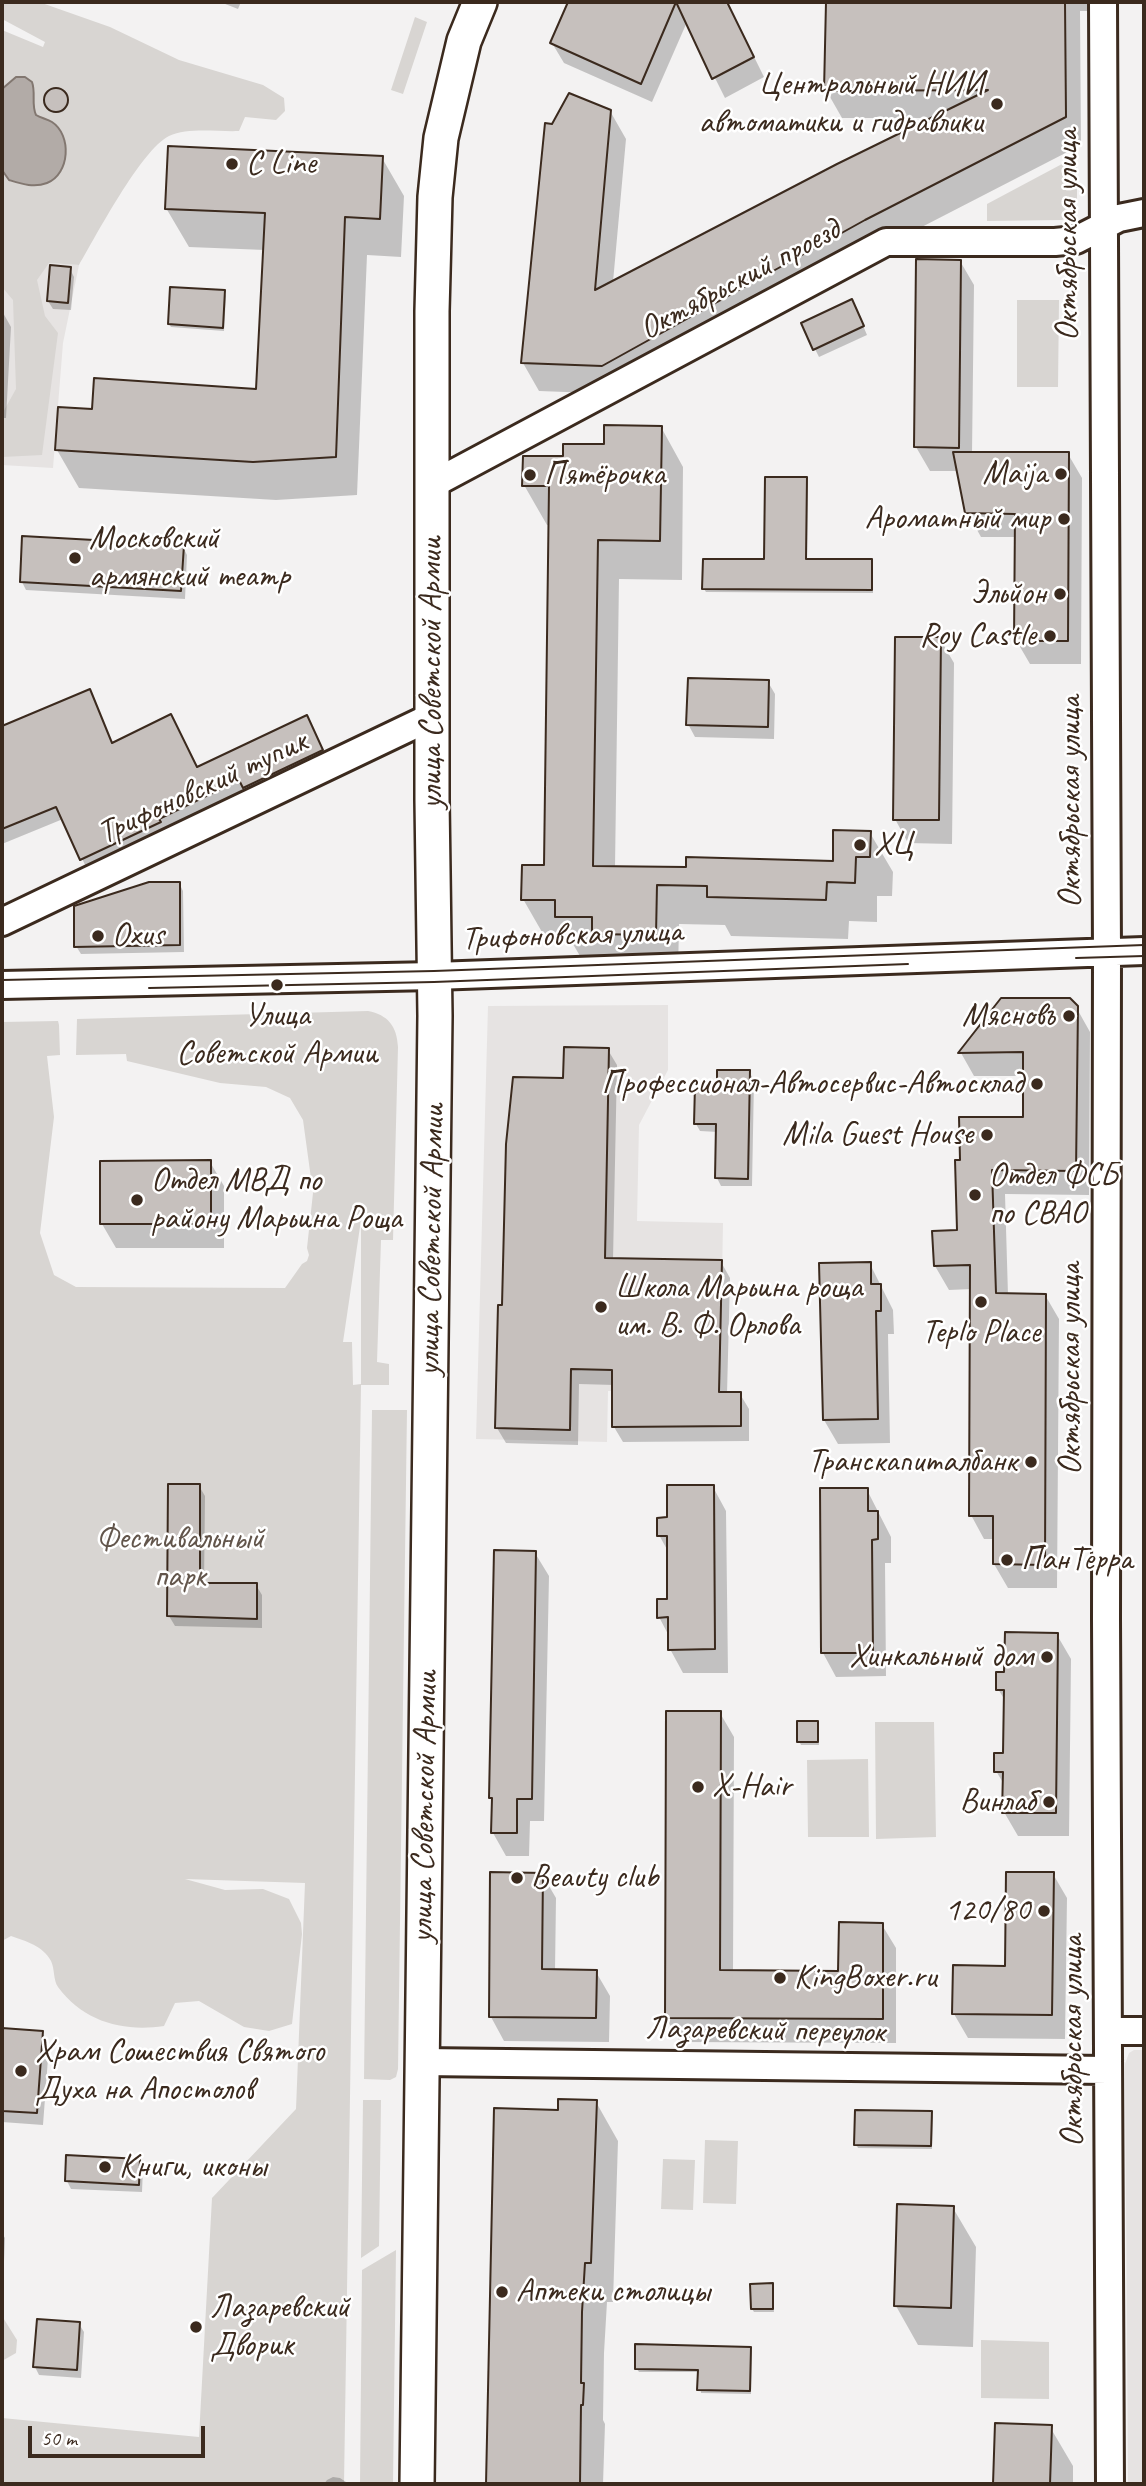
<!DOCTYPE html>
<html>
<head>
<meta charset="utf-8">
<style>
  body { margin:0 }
  #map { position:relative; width:1146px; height:2486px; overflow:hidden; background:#f3f2f2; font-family:Caveat,sans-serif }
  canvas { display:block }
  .frame { position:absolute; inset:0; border:4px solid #3b2a1e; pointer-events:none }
  .scale { position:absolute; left:28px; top:2426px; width:177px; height:32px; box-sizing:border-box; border:4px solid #3b2a1e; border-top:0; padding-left:9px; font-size:21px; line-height:24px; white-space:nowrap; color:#3b2a1e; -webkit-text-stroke:5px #fff; paint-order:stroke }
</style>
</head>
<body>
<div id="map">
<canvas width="1146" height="2486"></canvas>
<div class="frame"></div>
<div class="scale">50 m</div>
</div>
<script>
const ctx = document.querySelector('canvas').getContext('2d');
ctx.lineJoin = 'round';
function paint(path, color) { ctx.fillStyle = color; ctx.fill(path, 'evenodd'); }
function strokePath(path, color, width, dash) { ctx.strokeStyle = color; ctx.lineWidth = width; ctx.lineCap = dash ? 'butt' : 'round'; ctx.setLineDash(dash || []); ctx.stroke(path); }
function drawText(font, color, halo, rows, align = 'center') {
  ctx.font = font + ' Caveat,sans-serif'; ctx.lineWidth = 5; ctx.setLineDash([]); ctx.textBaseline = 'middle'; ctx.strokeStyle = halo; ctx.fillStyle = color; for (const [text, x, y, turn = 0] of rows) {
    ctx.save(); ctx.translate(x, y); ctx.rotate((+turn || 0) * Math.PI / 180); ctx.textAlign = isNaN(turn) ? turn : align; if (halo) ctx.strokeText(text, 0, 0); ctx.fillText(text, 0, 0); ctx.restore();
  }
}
const built = new Path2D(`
  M2 260 79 265 63 343 53 468 2 465Z
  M668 1005V1070L639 1125 637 1221 723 1223 720 1390 608 1391 607 1442 476 1439 488 1006Z
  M1134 2050H1144V2484H1128L1125 2064 1129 2053Z`);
const green = new Path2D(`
  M2 2H39L110 27 179 60 263 85 284 98 285 111 276 120 245 117 239 131C218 132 188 127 169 136 141 150 96 236 79 265L49 263 37 280 45 316 58 333 42 455 2 457V414L16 389 13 300 2 287V30L43 47 45 42 2 19Z
  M415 17 427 22 403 94 391 90Z
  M1077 156V199L1071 216 1062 220 987 221V204Z
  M1017 300H1059L1058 387H1017Z
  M368 1011C388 1015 397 1026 398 1047L393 1240H381L377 1362 389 1364V1385H361L344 2484H2V2418L199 2437 212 2198 296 2109 305 1883 185 1879 225 1890 263 1889 289 1899 301 1923 302 1934 292 2024 269 2031 244 2027 199 2001 175 2003 164 2026C123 2032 84 2022 58 1987 53 1980 55 1969 51 1961 43 1946 26 1941 11 1936L2 1941V1022L58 1021 59 1025 60 1055 47 1056 54 1117 40 1233 54 1275 76 1287 285 1288 302 1264 307 1261 309 1255 307 1248 313 1193 303 1120 290 1098 266 1087 220 1083 127 1061 126 1054 76 1055 77 1019ZM361 1220V1384L353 1385 352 1342H343Z
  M372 1410H407L398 2069 396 2077 390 2080 364 2079Z
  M875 1722H934L936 1837 876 1839Z
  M868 1759 869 1837H808L807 1760Z
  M363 2100H381L379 2246 361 2258Z
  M705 2140 738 2141 736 2204 703 2203Z
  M663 2159 695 2160 693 2210 661 2209Z
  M396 2250 393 2484H360L362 2270Z
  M2 2316 17 2340 16 2353 2 2361Z
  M981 2340 1049 2342V2399L981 2398Z`);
const water = new Path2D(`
  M16 77H25L32 82C36 93 31 104 36 115 41 118 47 119 52 122 72 135 70 174 47 183 34 188 22 184 9 180L2 170V89Z`);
const shadow = new Path2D(`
  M220 2H241L238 9Z
  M570 2H727L764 77 725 98 687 22 652 102 564 63 552 43Z
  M828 2H1089V11H1080L1081 145 881 248 619 394 539 391 523 363 610 111 626 139 613 282 935 118H842L826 90Z
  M46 102a11 11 0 1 1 22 0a11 11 0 1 1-22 0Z
  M382 158 404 196 401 257 367 255 357 495 276 500 79 488 57 450 94 411 258 391 265 250 189 247 166 208Z
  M960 261 974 285 972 454H1068L1082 478 1081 664H1030L1016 640V537H981L967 512 959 471H930L916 447Z
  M70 269 74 277 71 310 53 309 48 301Z
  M224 292 226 296 224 331 171 327 169 324Z
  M856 309 867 335 819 357 815 349Z
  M2 311 11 327 6 418H2Z
  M661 427 683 467 682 580 619 579 615 868 688 869 834 863 870 833 893 872 892 896H877V922L849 921 848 939 731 936 725 925 679 924 678 974 617 973 607 956H580L570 939H546L523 899 546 867 551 525H547L524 485 564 458Z
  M806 479 808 482 807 561H871L873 564V593L706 592 704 589 766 561Z
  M183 547 187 555 185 599 26 590 22 582Z
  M940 639 954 663 952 844 908 843 895 819Z
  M768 682 775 694 774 739 695 737 688 724Z
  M90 691 113 744 197 769 313 729 329 763 88 871 63 819 2 844V724L3 727Z
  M179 883 183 891 184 952 81 954 76 946Z
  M1076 1007 1090 1032 1089 1195 1005 1194 1008 1295H1045L1059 1319 1057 1588H1008L994 1564 995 1539H984L971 1515 972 1289 949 1290 935 1266 934 1232H959L957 1162 1025 1119V1076H974L961 1053Z
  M608 1050 617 1065 613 1260 721 1262 730 1278 727 1394H740L749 1409V1441L623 1442 614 1427V1385L579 1384 578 1445 506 1443 497 1428 504 1307 565 1080Z
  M749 1072 754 1080 752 1186H721L717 1178 718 1132 700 1131 696 1124 718 1087Z
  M210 1162 224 1186V1248H116L102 1224Z
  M870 1264 893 1310 894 1334H888L890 1443 838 1444 824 1420Z
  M199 1486 205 1496 204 1585H256L262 1595V1628L175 1626 169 1616Z
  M713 1487 726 1511 728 1673H683L670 1649 669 1636 659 1617 669 1601V1553L659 1535 669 1519Z
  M867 1490 891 1537V1563H885L886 1676 836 1677 823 1653Z
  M535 1553 549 1576 544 1821H530L529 1856H506L493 1833V1802L491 1798Z
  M1057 1635 1071 1659 1069 1836H1018L1004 1812 1005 1786 996 1771 1005 1755 1006 1702 998 1689 1006 1673Z
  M720 1713 734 1737 733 1972 840 1973 882 1925 896 1948V2043L680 2042 666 2018Z
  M817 1723 819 1745H801L799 1741Z
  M542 1874 556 1898 555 1971 596 1972 610 1996 609 2042 504 2041 491 2017Z
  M1053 1874 1067 1898 1065 2039 968 2038 954 2014 1007 1968Z
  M2 2030 42 2032 49 2045 43 2125 2 2122Z
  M596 2102 618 2141 613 2302H607L604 2353 603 2420 605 2424 603 2484H488L495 2110 560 2111Z
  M931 2113 933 2116 932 2149 858 2148 856 2144Z
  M139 2160 143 2168 142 2192 71 2189 67 2181Z
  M953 2208 976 2247 973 2347 918 2345 896 2306Z
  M2 2233 5 2238 3 2285H2Z
  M772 2285 774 2312H754L752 2309Z
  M79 2324 84 2332 81 2378 39 2375 35 2367Z
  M750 2348 752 2352 751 2394 701 2393 699 2372H639L637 2369Z
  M997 2425 1050 2427 1073 2466V2484H994Z
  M333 2477 340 2478 349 2484H324L327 2480Z`);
const building = new Path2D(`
  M568 2H727L754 57 712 79 676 2 641 84 550 43Z
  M826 2H1065L1066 117 865 220 602 366 521 363 545 123 552 124 569 93 611 110 595 290 837 164 988 90 824 91Z
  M44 100a12 12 0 1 1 24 0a12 12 0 1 1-24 0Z
  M168 146 383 156 380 219 345 217 336 457 253 462 55 450 58 407 92 409 94 378 256 389 265 213 165 209Z
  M916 259 961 260 959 448 914 447Z
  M50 265 71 267 68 303 47 301Z
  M170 287 225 290 223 328 168 324Z
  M852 299 864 326 813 350 801 323Z
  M604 425 662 426 660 541 598 540 593 866 686 867V857L833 861V830L871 831 870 857H856L855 883 827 882 826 900 707 897V886L657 885 656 935 592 934V917H555V900H521L522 865H544L549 486H522L523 456H563V444H604Z
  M953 452H1069L1068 641H1014L1015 514 965 513Z
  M765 477H807L806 559H872V590L702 589 703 559H764Z
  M22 536 184 545 181 591 20 582Z
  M895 637H941L939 820H893Z
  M688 678 769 680 768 727 686 725Z
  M90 689 112 743 171 714 197 767 307 715 323 750 243 788 239 780 159 819 161 822 80 860 56 807 2 829V726Z
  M149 882H180V945L74 947V906Z
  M1001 998H1070L1078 1006 1076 1171 992 1170 996 1293 1046 1294 1045 1565 993 1564V1516H969L970 1265 934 1266 932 1231 957 1230 955 1160H960L959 1117H1023V1052L958 1053Z
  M564 1047 609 1048 605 1258 722 1260 719 1392H741V1426L612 1427V1370L571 1369 570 1430 495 1428 498 1305H502L506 1144 513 1077 563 1078Z
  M717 1070H750L748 1179 715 1178 716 1124H694L695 1085H717Z
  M211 1160V1224H100V1161Z
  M871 1262V1284H881V1311H876L878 1419 823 1420 819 1263Z
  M168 1484H200V1583H257V1619L167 1616Z
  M667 1485H714L715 1649 668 1650V1617L657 1618V1599H667V1536H657V1518L667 1517Z
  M820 1488H868V1511H878V1539L872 1540 873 1653H821Z
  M494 1550 536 1551 532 1799H517V1833H491L492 1798H489Z
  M1005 1632 1058 1633 1056 1813H1002L1003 1772H994V1753H1003L1004 1690H996V1672H1004Z
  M666 1711H721L720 1970 838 1971 839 1922 883 1923V2019L665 2018Z
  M797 1721H818V1742H797Z
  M490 1872 543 1873 542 1969 597 1970 596 2018 489 2017Z
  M1006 1872H1054L1052 2015 952 2014 953 1965 1005 1966Z
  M2 2028 43 2031 37 2113 2 2111Z
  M558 2099 597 2100 591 2263H585L582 2312 581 2383H584L583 2405H581L580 2484H486L494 2108 558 2110Z
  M855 2110 932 2111 931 2146 854 2145Z
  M66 2155 140 2159 139 2185 65 2181Z
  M897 2204 954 2206 951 2308 894 2306Z
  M773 2283V2309H751L750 2284Z
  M37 2319 80 2322 77 2370 33 2367Z
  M635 2344 751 2347 750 2391 697 2390 698 2370 635 2369Z
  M995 2423 1052 2425 1050 2484H993Z`);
const minor = new Path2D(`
  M1103 2 1107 952 1106 1619 1110 2484
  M433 484 886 242H1055L1076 240 1119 218 1144 213
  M2 922 433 716
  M2 985 434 976 1144 951
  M1108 2031H1144
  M422 2062 1107 2070`);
const major = new Path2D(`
  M417 2484 435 1016 432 800V311L435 197 441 138 464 41 480 2`);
const tram = new Path2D(`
  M1076 958 1144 956
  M2 980 434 971 1144 945
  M149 988 434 982 908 964`);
const markers = [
  [997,104,7,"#3b2a1e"],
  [232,164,7,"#3b2a1e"],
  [1061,474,7,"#3b2a1e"],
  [530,475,7,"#3b2a1e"],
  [1064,519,7,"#3b2a1e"],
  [75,558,7,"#3b2a1e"],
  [1060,594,7,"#3b2a1e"],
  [1050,636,7,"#3b2a1e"],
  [860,845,7,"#3b2a1e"],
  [98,936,7,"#3b2a1e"],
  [277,985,7,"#3b2a1e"],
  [1069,1016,7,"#3b2a1e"],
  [1037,1084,7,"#3b2a1e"],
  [987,1135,7,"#3b2a1e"],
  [975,1195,7,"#3b2a1e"],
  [137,1200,7,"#3b2a1e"],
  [981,1302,7,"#3b2a1e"],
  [601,1307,7,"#3b2a1e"],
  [1031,1462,7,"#3b2a1e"],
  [1007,1560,7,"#3b2a1e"],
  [1047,1657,7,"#3b2a1e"],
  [698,1787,7,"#3b2a1e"],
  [1049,1802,7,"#3b2a1e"],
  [517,1878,7,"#3b2a1e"],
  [1044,1911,7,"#3b2a1e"],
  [780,1978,7,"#3b2a1e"],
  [21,2071,7,"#3b2a1e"],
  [105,2167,7,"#3b2a1e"],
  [502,2292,7,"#3b2a1e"],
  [196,2327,7,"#3b2a1e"]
];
const poiNames = [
  ["Центральный НИИ",983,85,"right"],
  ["автоматики и гидравлики",983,123,"right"],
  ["С Line",246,164],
  ["Maija",1047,474,"right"],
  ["Пятёрочка",544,475],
  ["Ароматный мир",1050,519,"right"],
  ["Московский",89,539],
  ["армянский театр",89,577],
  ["Эльйон",1046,594,"right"],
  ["Roy Castle",1036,636,"right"],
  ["ХЦ",874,845],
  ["Oxus",112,936],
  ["Улица",277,1016,"center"],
  ["Советской Армии",277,1054,"center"],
  ["Мясновъ",1055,1016,"right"],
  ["Профессионал-Автосервис-Автосклад",1023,1084,"right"],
  ["Mila Guest House",973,1135,"right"],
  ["Отдел ФСБ",989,1176],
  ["по СВАО",989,1214],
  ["Отдел МВД по",151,1181],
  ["району Марьина Роща",151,1219],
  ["Школа Марьина роща",615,1288],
  ["им. В. Ф. Орлова",615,1326],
  ["Teplo Place",981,1333,"center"],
  ["Транскапиталбанк",1017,1462,"right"],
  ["ПанТерра",1021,1560],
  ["Хинкальный дом",1033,1657,"right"],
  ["X-Hair",712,1787],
  ["Винлаб",1035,1802,"right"],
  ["Beauty club",531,1878],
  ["120/80",1030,1911,"right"],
  ["KingBoxer.ru",794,1978],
  ["Храм Сошествия Святого",35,2052],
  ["Духа на Апостолов",35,2090],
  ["Книги, иконы",119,2167],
  ["Аптеки столицы",516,2292],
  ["Лазаревский",210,2308],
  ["Дворик",210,2346]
];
const streetNames = [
  ["Октябрьская улица",1068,235,-90],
  ["Октябрьский проезд",740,280,-28],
  ["улица Советской Армии",432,673,-90],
  ["Трифоновский тупик",203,788,-25],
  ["Октябрьская улица",1071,802,-90],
  ["Трифоновская улица",572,936,-2],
  ["улица Советской Армии",432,1240,-89],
  ["Октябрьская улица",1071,1369,-90],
  ["улица Советской Армии",425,1807,-89],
  ["Лазаревский переулок",765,2031,1],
  ["Октябрьская улица",1073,2041,-90]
];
const parkNames = [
  ["Фестивальный",180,1539],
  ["парк",180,1577]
];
paint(built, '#e6e3e2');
paint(green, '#d8d5d2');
paint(water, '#b2aba7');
strokePath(water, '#827770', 2);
paint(shadow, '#0003');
paint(building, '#c6c0bd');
strokePath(building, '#3b2a1e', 2);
strokePath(minor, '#3b2a1e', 32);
strokePath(major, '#3b2a1e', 38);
strokePath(minor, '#fff', 26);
strokePath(major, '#fff', 33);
strokePath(tram, '#3b2a1e', 2);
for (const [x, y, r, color] of markers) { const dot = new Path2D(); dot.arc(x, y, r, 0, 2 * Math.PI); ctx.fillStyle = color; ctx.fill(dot); strokePath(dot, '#fff', 2.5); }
drawText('33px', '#3b2a1e', '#fff', poiNames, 'left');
drawText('33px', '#3b2a1e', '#fff', streetNames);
drawText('33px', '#62554b', '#fff', parkNames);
</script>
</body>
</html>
